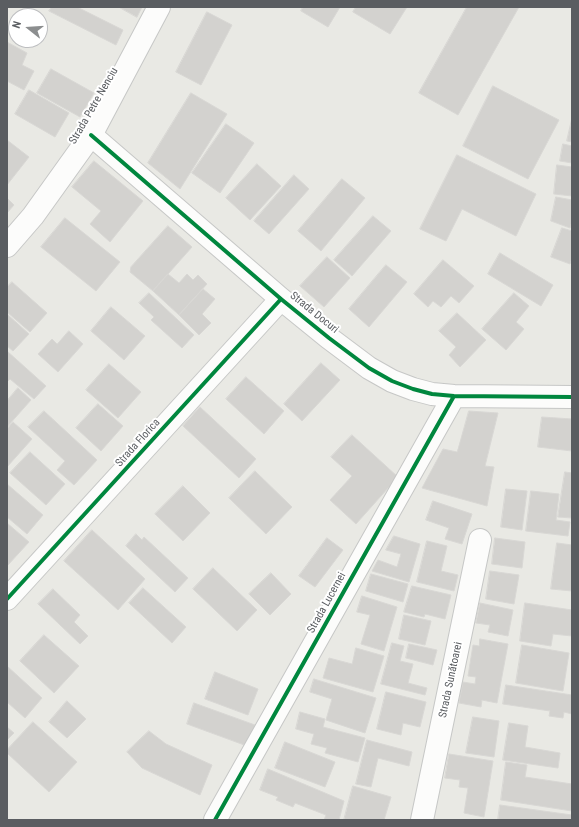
<!DOCTYPE html>
<html>
<head>
<meta charset="utf-8">
<style>
  body { margin:0 }
  #map { position:relative; width:579px; height:827px; overflow:hidden; background:#e9e9e4; font-family:"Roboto Condensed",sans-serif }
  canvas { display:block }
  .frame { position:absolute; inset:0; border:8px solid #5a5d61; pointer-events:none }
  .north { position:absolute; left:8px; top:8px; width:40px; height:40px; box-sizing:border-box; background:#fff; border:1px solid #bdbec0; border-radius:50%; rotate:287deg; font-size:11px; font-weight:700; line-height:16px; text-align:center; color:#5a5d61 }
  .north::after { content:''; display:block; margin:auto; width:14px; height:18px; background:#8c8e8f; clip-path:polygon(50% 0,100% 100%,50% 72%,0 100%) }
</style>
</head>
<body>
<div id="map">
<canvas width="579" height="827"></canvas>
<div class="frame"></div>
<div class="north">N</div>
</div>
<script>
const ctx = document.querySelector('canvas').getContext('2d');
ctx.lineJoin = 'round';
function paint(path, color) { ctx.fillStyle = color; ctx.fill(path, 'evenodd'); }
function strokePath(path, color, width, dash) { ctx.strokeStyle = color; ctx.lineWidth = width; ctx.lineCap = dash ? 'butt' : 'round'; ctx.setLineDash(dash || []); ctx.stroke(path); }
function drawText(font, color, halo, rows, align = 'center') {
  ctx.font = font + ' "Roboto Condensed",sans-serif'; ctx.lineWidth = 4; ctx.setLineDash([]); ctx.textBaseline = 'middle'; ctx.strokeStyle = halo; ctx.fillStyle = color; for (const [text, x, y, turn = 0] of rows) {
    ctx.save(); ctx.translate(x, y); ctx.rotate((+turn || 0) * Math.PI / 180); ctx.textAlign = isNaN(turn) ? turn : align; if (halo) ctx.strokeText(text, 0, 0); ctx.fillText(text, 0, 0); ctx.restore();
  }
}
const building = new Path2D(`
  M52 7H77L123 30 116 45 49 11Z
  M119 7H142L137 17Z
  M303 7H340L328 27 301 11Z
  M356 7H407L390 34 353 12Z
  M467 7H519L458 115 419 93Z
  M207 12 232 25 201 85 176 72Z
  M7 42 27 53 22 65 34 71 24 90 7 81Z
  M51 69 94 93 80 117 37 93Z
  M493 86 559 120 528 179 463 146Z
  M29 90 69 113 55 137 15 114Z
  M191 93 227 114 180 189 148 163Z
  M572 118V142L567 141Z
  M226 124 254 143 220 193 192 173Z
  M7 140 29 157 7 185Z
  M563 144 572 146V163L560 161Z
  M457 155 536 194 516 236 462 209 446 241 420 229Z
  M94 161 143 201 110 242 90 224 101 211 72 187Z
  M257 164 281 186 250 220 226 198Z
  M557 165 572 167V196L554 194Z
  M294 175 309 189 269 234 254 221Z
  M342 179 365 198 321 251 298 231Z
  M556 197 572 200V224H571L570 228 551 221Z
  M7 198 14 205 7 213Z
  M373 216 391 231 352 276 334 260Z
  M65 218 120 262 96 291 41 247Z
  M168 226 192 247 153 291 130 272 131 267Z
  M562 228 572 231V258L570 264 551 257Z
  M500 253 553 285 541 306 488 274Z
  M327 257 350 278 324 307 300 286Z
  M443 260 474 286 459 303 451 296 441 307 433 301 428 307 414 294Z
  M386 265 407 282 369 327 349 309Z
  M168 274 179 283 187 274 193 280 198 275 207 284 179 315 153 291Z
  M12 282 47 313 30 332 7 312V287Z
  M203 289 215 299 202 314 211 323 199 335 179 315Z
  M149 293 194 335 182 348 151 320 154 317 139 303Z
  M514 293 529 306 516 322 524 329 506 350 482 329Z
  M111 307 145 336 124 360 91 331Z
  M457 313 486 340 460 367 449 355 456 347 439 331Z
  M7 314 29 334 13 351 7 346Z
  M69 331 83 344 58 372 38 354 52 339 57 344Z
  M7 351 46 386 34 399 10 379 7 382Z
  M321 363 340 380 302 421 284 404Z
  M109 364 141 392 118 418 86 390Z
  M246 377 284 411 264 434 226 399Z
  M18 388 31 400 7 427V401Z
  M98 404 123 426 101 451 76 428Z
  M200 407 256 459 239 478 183 426Z
  M44 411 97 460 74 485 57 470 65 461 28 427Z
  M469 411 498 413 485 466 494 467 487 506 422 488 443 449 457 452Z
  M542 417 572 419V451L538 447Z
  M13 422 32 439 7 467V429Z
  M352 435 398 477 356 524 330 500 352 476 331 457Z
  M30 452 65 484 46 505 10 473Z
  M255 471 292 507 266 534 229 498Z
  M565 472 572 473V518L558 517Z
  M7 484 43 515 27 534 7 517Z
  M183 486 210 513 183 541 155 514Z
  M506 489 527 491 522 530 501 527Z
  M531 491 559 494 556 520 570 522 568 536 526 531Z
  M433 501 472 514 462 544 445 539 449 528 426 520Z
  M7 523 29 542 8 565 7 564Z
  M92 530 145 579 118 610 64 561Z
  M136 534 142 540 144 537 188 578 175 592 126 546Z
  M394 536 420 544 409 582 372 571 378 560 397 567 401 554 386 550Z
  M327 538 343 550 315 587 299 576Z
  M495 538 525 542 522 568 492 564Z
  M427 541 447 546 441 571 458 575 454 591 417 582Z
  M557 543 572 545V591L551 589Z
  M213 568 257 610 237 631 193 589Z
  M490 571 519 575 514 604 486 599Z
  M271 573 291 594 270 615 249 594Z
  M371 574 408 584 403 602 366 591Z
  M412 586 451 595 445 619 425 614 424 617 404 612Z
  M143 588 186 627 172 643 129 603Z
  M53 589 80 615 74 622 88 636 80 644 38 604Z
  M362 596 397 607 384 651 361 644 370 615 357 612Z
  M480 603 513 610 508 636 488 632 490 625 476 623Z
  M525 603 572 610V636L553 634 551 646 520 641Z
  M404 615 431 621 425 645 399 639Z
  M44 635 79 666 54 693 20 661Z
  M480 639 508 644 497 703 482 700 481 707 459 703 463 682 475 684 476 677 468 676 473 645 479 646Z
  M392 643 404 646 400 661 413 664 408 683 427 688 425 695 381 684Z
  M409 644 437 650 433 665 406 658Z
  M522 645 569 653 563 691 516 683Z
  M356 648 384 656 373 692 323 678 329 658 352 664Z
  M7 666 42 698 25 718 7 702Z
  M215 672 258 689 248 715 205 699Z
  M314 679 376 698 365 733 326 720 332 699 310 692Z
  M506 685 572 695V714L564 712 563 718 549 716 550 711 503 704Z
  M386 692 426 702 420 727 403 723 401 735 377 729Z
  M67 701 86 719 67 738 49 722Z
  M194 703 255 725 247 746 187 724Z
  M300 712 325 719 323 727 365 738 358 762 325 753 327 748 311 744 314 734 296 729Z
  M473 717 499 721 494 757 466 753Z
  M33 722 77 762 49 792 7 753V750Z
  M509 723 528 726 525 747 560 753 558 768 503 760Z
  M7 727 14 733 7 740Z
  M149 731 166 744 212 765 200 795 142 768 127 752Z
  M367 740 412 752 409 766 378 758 371 787 356 784Z
  M285 742 335 762 325 787 275 768Z
  M449 754 493 761 484 817 464 813 468 788 459 787 460 780 445 778Z
  M506 762 527 765 525 777 572 784V811L501 800Z
  M268 769 344 801 339 820H324L326 815 295 803 293 807 276 800 278 797 260 790Z
  M353 786 391 797 384 820H344Z
  M500 805 572 815V820H498Z`);
const minor = new Path2D(`
  M91 135 281 299 329 338 369 368 392 381 413 389 432 394 454 396 572 397
  M7 246 33 216 91 135 159 7
  M7 599 281 299
  M215 820 454 396
  M422 820 480 540`);
const cycleway = new Path2D(`
  M91 135 281 299 329 338 369 368 392 381 413 389 432 394 454 396 572 397
  M7 599 281 299
  M215 820 454 396`);
const streetNames = [
  ["Strada Petre Nenciu",94,106,-60],
  ["Strada Docuri",314,313,39],
  ["Strada Florica",138,443,-48],
  ["Strada Lucernei",327,603,-61],
  ["Strada Sunătoarei",451,680,-78]
];
paint(building, '#d3d2cf');
strokePath(building, '#d8d7d4', 1);
strokePath(minor, '#c6c7c6', 24);
strokePath(minor, '#fcfcfb', 22);
strokePath(cycleway, '#00873e', 4);
drawText('11px', '#5a5d61', '#fff', streetNames);
</script>
</body>
</html>
